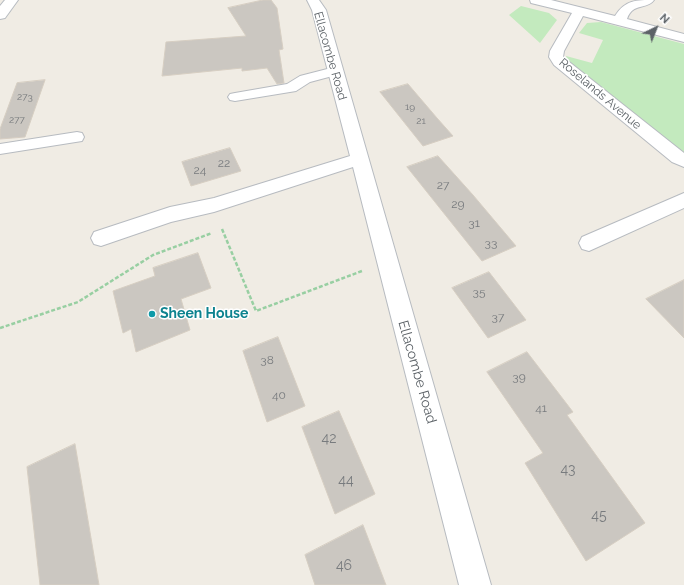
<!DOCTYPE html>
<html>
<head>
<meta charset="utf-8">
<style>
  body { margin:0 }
  #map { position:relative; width:684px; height:585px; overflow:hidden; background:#f0ece4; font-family:Raleway,sans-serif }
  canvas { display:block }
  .north { position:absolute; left:636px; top:8px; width:40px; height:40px; -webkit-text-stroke:3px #fff; paint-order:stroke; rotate:43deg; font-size:11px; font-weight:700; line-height:16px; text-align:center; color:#5c6267 }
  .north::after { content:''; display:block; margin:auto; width:14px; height:18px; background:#5c6267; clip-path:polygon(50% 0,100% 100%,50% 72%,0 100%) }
</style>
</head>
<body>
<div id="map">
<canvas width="684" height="585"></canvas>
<div class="north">N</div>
</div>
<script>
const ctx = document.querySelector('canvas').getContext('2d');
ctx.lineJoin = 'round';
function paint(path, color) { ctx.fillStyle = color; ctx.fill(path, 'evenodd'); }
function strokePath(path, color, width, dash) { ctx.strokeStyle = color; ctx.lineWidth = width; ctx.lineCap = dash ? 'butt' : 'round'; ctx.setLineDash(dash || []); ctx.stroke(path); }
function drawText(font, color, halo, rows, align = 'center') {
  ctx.font = font + ' Raleway,sans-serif'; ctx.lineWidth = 3; ctx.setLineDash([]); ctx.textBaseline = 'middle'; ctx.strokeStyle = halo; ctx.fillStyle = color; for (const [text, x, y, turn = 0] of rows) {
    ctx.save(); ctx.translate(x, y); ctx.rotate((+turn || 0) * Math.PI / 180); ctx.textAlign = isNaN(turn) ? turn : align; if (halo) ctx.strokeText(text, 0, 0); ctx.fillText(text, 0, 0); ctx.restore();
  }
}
const green = new Path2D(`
  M521 6 549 13 557 20 540 43 509 15Z
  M601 22 684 44V154L567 62 566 56 592 63 603 40 579 33 587 23Z`);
const building = new Path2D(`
  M263 0H271L277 8 283 49 279 50 284 83 277 84 267 68 242 71V68L162 76 166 42 246 36 228 8Z
  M45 80 25 137 0 139V129L17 83Z
  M408 84 437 118 453 136 423 146 380 92Z
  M230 148 241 171 191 186 182 162Z
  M438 156 473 195 516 246 482 261 407 167Z
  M198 253 211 288 181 299 190 330 136 352 131 329 123 333 113 291 155 276 153 268Z
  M489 272 526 320 488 338 452 288Z
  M684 280V338L646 299Z
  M278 337 305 406 267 422 243 351Z
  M527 352 573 412 567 415 645 523 586 561 525 463 543 453 487 372Z
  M339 411 375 494 335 514 302 427Z
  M75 444 99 585H40L27 467Z
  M363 525 386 585H315L305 555Z`);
const path = new Path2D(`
  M222 229 256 311 362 271
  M0 328 78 302 153 255 212 233`);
const service = new Path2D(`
  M335 67 340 68 341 71 340 74 310 82 296 91 235 101 230 100 228 97 230 94 235 93 287 84 300 76Z
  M77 132 82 133 84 137 82 141 0 154V144Z`);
const minor = new Path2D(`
  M307 0H319L326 10 491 585H459L353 167 214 212 171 222 101 246 94 244 91 238 94 232 170 207 214 198 350 156 312 10Z
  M530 0H551L615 16C625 0 636 0 654 0 647 10 633 2 627 19L684 34V42L583 16 564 51 563 57 684 153V167L672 162 554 65 549 57 550 51 572 13 531 3Z
  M684 193V208L589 251 582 249 579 243 582 237Z`);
const secondary = new Path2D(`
  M5 0H18L5 18 0 19V6Z`);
const markers = [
  [152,314,4,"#0f9aa8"]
];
const farNumbernames = [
  ["273",25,97],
  ["19",410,107],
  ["277",17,120],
  ["21",421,121]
];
const farStreetnames = [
  ["Ellacombe Road",330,56,74],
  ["Roselands Avenue",600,94,40]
];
const numberNames = [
  ["22",224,163],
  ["24",200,170],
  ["27",443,185],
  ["29",458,204],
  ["31",474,223],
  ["33",491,243],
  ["35",479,292],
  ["37",498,317],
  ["38",267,360],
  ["39",519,377],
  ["40",279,395],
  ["41",541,408]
];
const cultureNames = [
  ["Sheen House",160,314]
];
const streetNames = [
  ["Ellacombe Road",417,372,74]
];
const nearNumbernames = [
  ["42",329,439],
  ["43",568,470],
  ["44",346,481],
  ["45",599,516],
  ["46",344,566]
];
paint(green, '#c3eabe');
paint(building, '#cbc7c1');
strokePath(building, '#d6cec2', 1);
strokePath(service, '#b7bbc0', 2);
strokePath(minor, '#b7bbc0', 2);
strokePath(secondary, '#b6bbc0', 2);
strokePath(path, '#98cfa2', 2.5, [4, 2]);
paint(service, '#fff');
paint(minor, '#fff');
paint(secondary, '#fff');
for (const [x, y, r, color] of markers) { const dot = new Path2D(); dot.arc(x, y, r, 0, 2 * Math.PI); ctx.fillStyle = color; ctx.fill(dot); strokePath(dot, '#fff', 1.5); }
drawText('10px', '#787b7e', null, farNumbernames);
drawText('12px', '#5c6267', '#fff', farStreetnames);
drawText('12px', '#787b7e', null, numberNames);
drawText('bold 14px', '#0d838f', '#fff', cultureNames, 'left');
drawText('14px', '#5c6267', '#fff', streetNames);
drawText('14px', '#787b7e', null, nearNumbernames);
</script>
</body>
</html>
